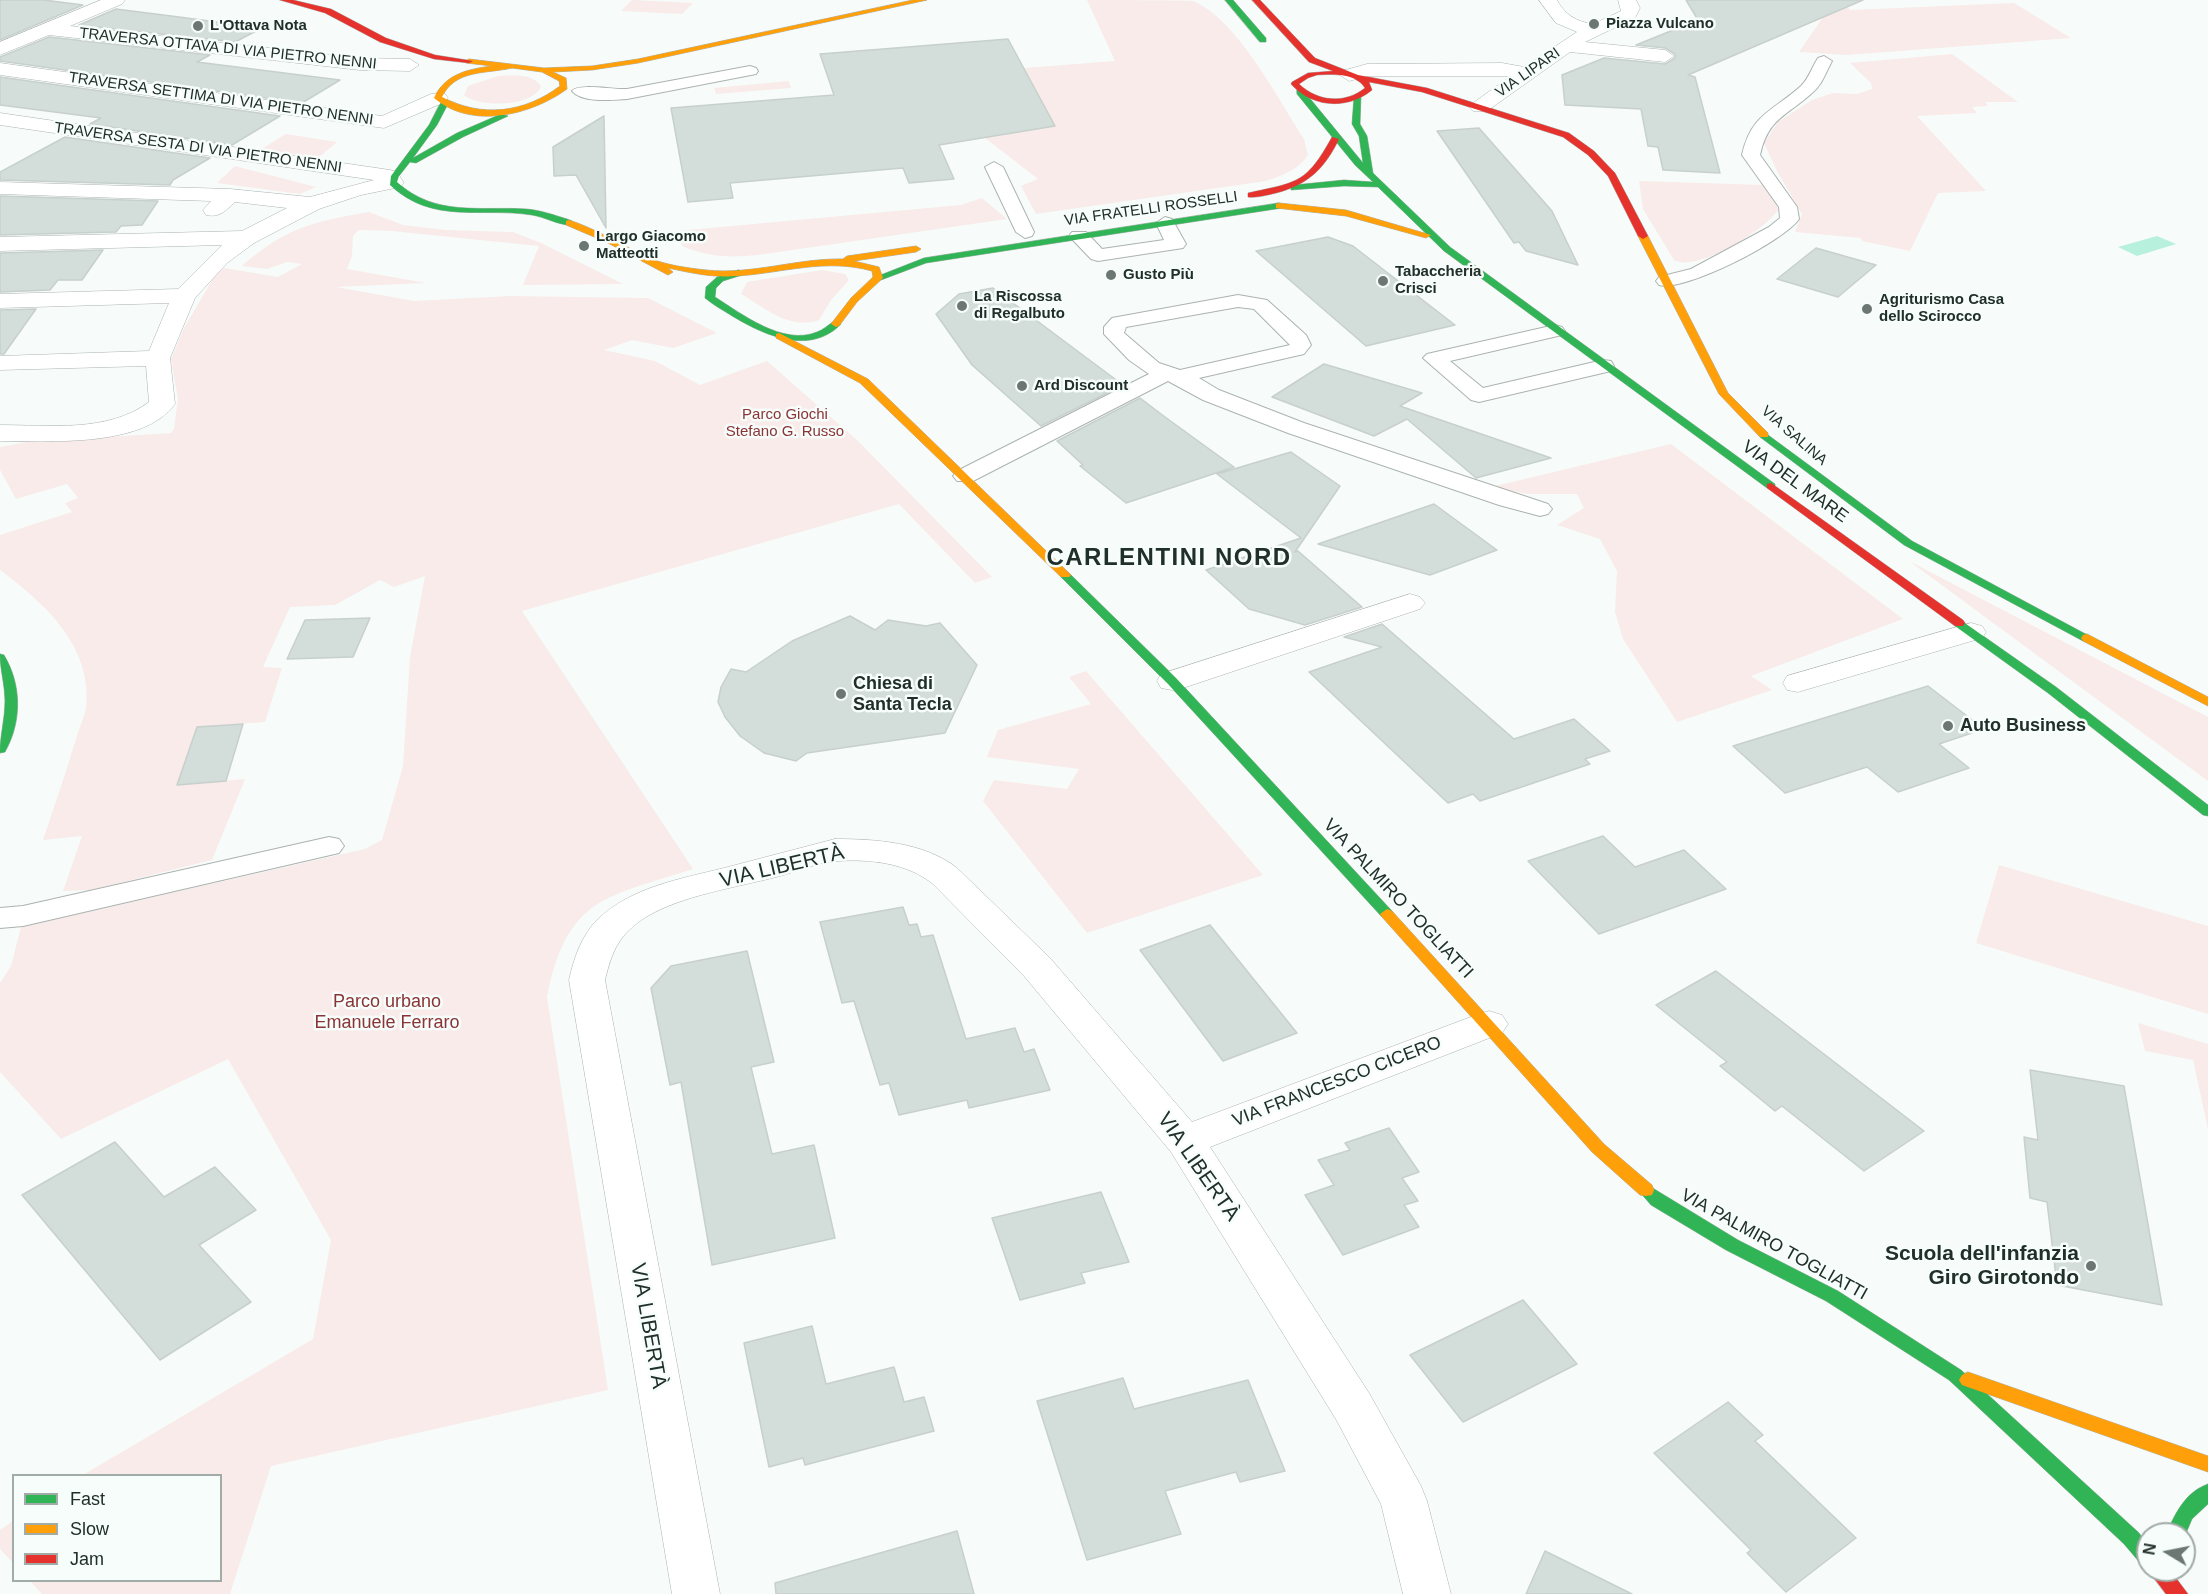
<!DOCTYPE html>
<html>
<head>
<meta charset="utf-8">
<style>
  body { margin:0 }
  #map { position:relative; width:2208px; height:1594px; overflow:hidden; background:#f7fcfa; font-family:Helvetica,sans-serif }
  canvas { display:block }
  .legend { position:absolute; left:12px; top:1474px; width:210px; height:108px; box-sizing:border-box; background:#f6fdfa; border:2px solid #a1aba7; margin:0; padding:8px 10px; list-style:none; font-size:18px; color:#212f2a }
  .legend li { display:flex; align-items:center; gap:12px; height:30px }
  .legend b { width:30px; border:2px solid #a1aba7 }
  .north { position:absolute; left:2136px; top:1522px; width:60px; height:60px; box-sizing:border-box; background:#f6fdfa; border:2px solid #a1aba7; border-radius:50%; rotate:280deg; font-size:16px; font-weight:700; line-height:24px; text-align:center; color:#212f2a }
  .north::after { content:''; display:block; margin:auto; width:21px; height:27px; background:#6c7773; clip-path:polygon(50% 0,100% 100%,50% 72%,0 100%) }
</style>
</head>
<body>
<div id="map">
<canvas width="2208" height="1594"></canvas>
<ul class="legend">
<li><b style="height:8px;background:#30b455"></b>Fast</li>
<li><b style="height:8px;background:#ff9f0a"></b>Slow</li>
<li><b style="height:8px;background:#e5322d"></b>Jam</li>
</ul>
<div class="north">N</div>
</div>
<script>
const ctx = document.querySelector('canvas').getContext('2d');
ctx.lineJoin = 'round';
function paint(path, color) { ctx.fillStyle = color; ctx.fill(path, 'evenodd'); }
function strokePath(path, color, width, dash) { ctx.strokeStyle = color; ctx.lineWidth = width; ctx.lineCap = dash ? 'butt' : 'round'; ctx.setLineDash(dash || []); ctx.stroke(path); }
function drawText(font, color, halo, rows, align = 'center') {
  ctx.font = font + ' Helvetica,sans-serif'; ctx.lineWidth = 5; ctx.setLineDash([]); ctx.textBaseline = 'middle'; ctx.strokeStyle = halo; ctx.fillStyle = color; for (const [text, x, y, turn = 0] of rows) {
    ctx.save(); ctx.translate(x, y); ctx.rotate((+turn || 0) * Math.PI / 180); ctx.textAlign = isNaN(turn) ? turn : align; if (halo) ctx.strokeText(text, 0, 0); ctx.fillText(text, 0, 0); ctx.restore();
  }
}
const green = new Path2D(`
  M632 0H634L693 3 682 14 621 11Z
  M1087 0C1107 0 1178 0 1193 1 1236 18 1279 100 1304 139L1308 155C1298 170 1283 175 1266 181L1036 214 1021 186 1038 179 985 138 1055 126 1024 68 1115 61Z
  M1842 0 1850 10 2014 3 2071 38 1847 55 1799 52 1823 17 1826 2Z
  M1952 54 2018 102H1985L1988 106 1972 107 1977 113 1917 116 1986 191 1938 193 1910 251 1862 241 1861 238 1795 232 1802 214 1777 171 1764 143 1778 122 1812 100 1833 93 1857 94 1872 89 1871 83 1850 63Z
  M498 76C511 75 532 73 541 86 534 107 479 108 464 95L468 86Z
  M789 81 791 88 716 94 714 88Z
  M286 134 337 142 318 158 260 150Z
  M235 166 316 187 300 194 217 183Z
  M1639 181 1764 185 1774 197 1778 210C1765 230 1697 273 1674 260L1643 209Z
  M982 198 1007 219 758 255C730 258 708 257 682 246L677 231 961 205Z
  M369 212 403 225 446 230 513 232 541 243 623 284 523 285 539 246 391 231 359 230 353 236 352 256 347 269 426 283 336 287 414 301 510 296 648 298 717 333 673 348 632 340 604 350 655 361 700 385 767 361 858 441 992 577 975 583 899 504 522 611 693 869C606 897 567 897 547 997L608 1390 271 1466 230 1594H42L30 1581 220 1580V1476L83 1475 313 1339 331 1240 228 1059 61 1139 0 1072V983L11 966 21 927 365 849 382 840 403 766 410 657 425 576 394 587 380 580 335 605 290 607 263 667 282 668 265 722 197 727 178 785 245 779 212 860 91 890 63 891 82 836 43 840C54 806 66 773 76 739 79 729 84 718 86 708 93 646 44 603 0 570V535L72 512 65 503 78 498 67 484 16 499 0 470V447L27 442 171 433 174 429 178 399 171 359 184 328 214 277 224 268 278 277 302 264 287 262 267 269 242 266C286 227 313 222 369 212Z
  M822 270 845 274 849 280 831 300 819 320C789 330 767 309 741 294L747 282Z
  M1671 444 1903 619 1751 676 1772 690 1677 722 1623 639 1615 612 1617 571 1600 539 1557 525 1584 508 1577 494H1528L1491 487Z
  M1909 561 2208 717V781Z
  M1086 671 1263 875 1087 933 983 801 994 780 1067 789 1079 769 987 757 998 730 1091 704 1069 677Z
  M1999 865 2208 926V1014L1976 943Z
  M2138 1023 2208 1044V1129L2193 1060 2145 1051Z
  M13 1521V1563L0 1549V1530Z`);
const water = new Path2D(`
  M2157 236 2176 244 2137 256 2118 247Z`);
const building = new Path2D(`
  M0 0H44L83 5 0 40Z
  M1686 0H1863L1688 75 1695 77 1720 173 1663 170 1658 147 1648 146 1641 109 1565 105 1562 75 1604 58 1665 64 1675 58V54L1665 48 1636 45 1698 20Z
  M116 9 179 17 262 28 235 42 79 25Z
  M49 37 210 55 197 62 340 80 302 103 0 61V57Z
  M1008 39 1055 126 939 145 954 179 909 183 903 168 730 183 733 198 688 202 671 108 834 95 820 54Z
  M0 77 280 116 232 145 90 124 101 118 0 105Z
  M604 116 606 228 576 175 554 176 553 147Z
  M1479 128 1552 211 1578 265 1526 251 1519 242 1514 243 1437 131Z
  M65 137 210 158 173 180 170 185 0 180V172Z
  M0 196 158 201 142 225 121 226 116 232 0 235Z
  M1328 237 1353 246 1455 325 1366 346 1256 251Z
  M1816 248 1876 265 1838 297 1777 279Z
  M103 250 82 280H58L50 290 0 292V253Z
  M993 288 1123 385 1041 426 972 365 936 314 959 294Z
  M36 309 4 354H0V310Z
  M1324 364 1422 393 1400 406 1551 458 1476 478 1407 419 1374 436 1272 397Z
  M1140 398 1165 417 1234 467 1126 503 1080 466 1083 465 1057 441Z
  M1291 452 1340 486 1295 552 1298 551 1362 607 1305 625 1249 609 1206 570 1301 538 1217 474Z
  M1434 504 1497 550 1430 575 1318 544Z
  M850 616 875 630 888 620 926 626 940 623 977 665 945 733 807 753 796 761 764 753 740 736 725 717 718 702 721 687 731 669 746 672 792 641Z
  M370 618 353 657 287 659 305 620Z
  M1382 624 1514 739 1574 719 1610 751 1585 759 1590 764 1480 801 1473 794 1448 803 1309 672 1382 647 1344 637Z
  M1928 686 1984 729 1939 744 1969 768 1898 792 1867 767 1785 793 1733 746Z
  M243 724 226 781 177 785 197 727Z
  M1603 836 1635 867 1684 850 1726 889 1599 934 1528 861Z
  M903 907 909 925 917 924 921 937 933 935 966 1039 1015 1028 1024 1052 1034 1049 1050 1090 969 1108 967 1100 899 1115 889 1083 880 1085 854 1001 842 1003 820 922Z
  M1210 925 1297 1033 1223 1061 1140 950Z
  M747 951 774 1062 751 1067 772 1154 814 1145 835 1238 712 1265 681 1082 670 1085 651 988 671 966Z
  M1716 971 1924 1131 1864 1171 1782 1106 1775 1111 1720 1066 1727 1062 1656 1005Z
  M2030 1070 2124 1086 2162 1305 2057 1285 2047 1202 2030 1198 2024 1137 2038 1140Z
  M1389 1128 1419 1172 1402 1178 1418 1201 1404 1205 1419 1227 1343 1255 1305 1195 1334 1185 1318 1160 1350 1150 1345 1143Z
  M115 1142 164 1197 215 1167 256 1210 199 1245 251 1302 160 1360 22 1195Z
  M1101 1192 1129 1262 1081 1273 1085 1283 1020 1300 992 1218Z
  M1523 1300 1577 1364 1463 1422 1410 1355Z
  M812 1326 826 1384 894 1367 904 1402 924 1397 934 1431 805 1465 803 1458 769 1467 744 1343Z
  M1123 1378 1134 1409 1248 1380 1285 1471 1240 1482 1236 1472 1165 1491 1181 1534 1087 1560 1037 1401Z
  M1728 1402 1763 1435 1755 1441 1856 1538 1786 1592 1747 1553 1751 1550 1654 1453Z
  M957 1531 974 1594H776L775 1583Z
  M1545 1551 1632 1594H1526Z`);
const lane = new Path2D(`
  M1824 56 1832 61C1826 72 1822 85 1812 93 1787 116 1768 118 1760 155L1797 207 1799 219C1784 241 1685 292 1659 285L1656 281 1659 277 1691 269 1769 227 1780 218 1779 207 1742 155C1751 114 1773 111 1801 86 1809 78 1812 67 1818 58Z
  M750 66 756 68 758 71 756 74 627 99C612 100 582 103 572 91 579 83 614 90 627 89Z
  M994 162 1003 167 1034 232 1032 236 1025 238 1016 232 985 167Z
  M1165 217 1172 219 1186 244 1183 248 1098 261 1091 259 1069 236 1072 232H1086L1102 249 1164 240 1156 223Z
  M1238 295 1267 300 1306 335 1311 345 1304 354 1199 378 1219 390 1304 423 1548 504 1552 509 1548 514 1540 516 1499 505 1288 433 1203 400 1168 381 973 481H957L953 476 957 471 1149 374 1129 360 1104 334V327L1112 318ZM1238 307 1254 309 1290 345 1180 370 1159 363 1124 333 1126 327Z
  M1555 325 1562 327 1565 331 1562 335 1450 361 1483 388 1603 360 1611 361 1614 366 1611 371 1479 402 1471 400 1423 358 1427 354Z
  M329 837 339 839 344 846 339 853 23 926 0 928V908L23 906Z`);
const street = new Path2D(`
  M101 0H125L122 4 70 26 360 58 410 59 419 65 410 71 360 70 49 35 0 55V42Z
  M1539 0H1557C1565 15 1577 22 1593 24L1621 11 1618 0H1636L1640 8 1635 18 1585 42 1665 50 1674 56 1665 62 1570 52 1487 111H1473L1470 107 1473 103 1511 76H1368L1349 81 1340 75 1342 71 1367 64 1502 63 1524 67 1577 32 1556 23Z
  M0 63 382 116 431 94H445L448 98 445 102 384 128 0 75Z
  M0 113 390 170 397 172 404 183 400 187 361 195 319 209 254 243 227 263 195 298 170 358 175 404C144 448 48 441 0 441V425C49 425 108 433 149 402L146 366 0 370V356L149 351 169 303 0 308V294L178 289 222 245 0 251V237L242 231 287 208 235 202C225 211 220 218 206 215L203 210 211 201 0 194V182L230 189 310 197 374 180 0 125Z
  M1410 594 1420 597 1425 603 1420 609 1183 688 1172 690 1161 688 1157 681 1161 674Z
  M1971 623 1982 626 1986 632 1982 638 1798 692 1787 690 1783 683 1787 676Z
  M835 839C875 839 924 842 957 868L1050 958 1192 1122 1476 1015 1489 1011 1502 1015 1508 1024 1502 1033 1210 1147 1369 1393 1421 1486 1427 1501 1451 1594H1403L1381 1504 1337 1421 1171 1152 1024 976 933 884C907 863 871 859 838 861 819 862 798 871 780 876 739 887 682 895 646 917 619 934 612 951 605 980L720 1594H672L569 980C574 958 581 936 598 919 632 887 680 879 724 868 761 858 798 849 835 839Z`);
const fast = new Path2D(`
  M1225 0H1233L1266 38V42H1260Z
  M1297 90H1303L1363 163 1359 136 1352 124 1354 97 1361 95 1360 124 1367 136 1373 173 1450 247 1775 484V488H1767L1444 251 1378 187 1344 186 1291 190V186L1294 185 1344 180 1373 182 1355 165 1297 94Z
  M441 102 448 104 437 125 413 158 457 133 501 114 508 116 463 137 416 163 410 162 399 176 397 182C435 217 480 206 526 209 540 210 554 215 567 219L572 221V225C560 226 545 217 532 215 480 207 433 225 390 185L391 176 429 125Z
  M1279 203 1282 204V208L926 263 881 280 873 278 924 258Z
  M739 270 744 273 742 275 723 281 716 288 715 297C742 314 783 346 817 332 823 330 828 325 833 322L841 324C809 357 761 334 729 314 721 309 712 304 705 298L706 287 717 277Z
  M1764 432 1912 541 2093 638 2087 642 2083 641 1904 545 1760 437 1759 435Z
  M1065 571 1069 573 1176 678 1392 911 1394 914 1392 917H1382L1168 684 1059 575 1061 573Z
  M1959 619 2056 687 2208 805V816L2203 815 2048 693 1955 626 1953 623 1955 620Z
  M0 654 4 655C22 685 22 722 5 752L0 753C0 735 5 719 5 701 5 685 0 670 0 654Z
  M1646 1184 1738 1240 1838 1291 1961 1370 2138 1532 2148 1544V1567L2141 1564 2124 1544 1949 1380 1826 1301 1726 1250 1651 1205 1638 1190 1640 1185Z
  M2208 1484V1504L2192 1519 2184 1538V1534H2166C2175 1514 2185 1492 2208 1484Z`);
const slow = new Path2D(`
  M913 0H927L638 63 592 70 553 72 566 78 567 89C531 115 472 130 434 98 445 74 468 69 492 66L466 63 465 61 469 59 544 68 592 66 638 59ZM512 68 542 72 559 81 560 86C524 113 482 118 442 97 455 69 487 74 512 68Z
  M1279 203 1346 210 1431 235 1426 238 1346 216 1276 208V204Z
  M569 220C597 229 621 245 648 257 664 265 688 268 706 270 752 275 797 258 843 259L847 256 916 246 921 249 916 252 854 261 879 267 883 278 857 302 839 326 836 327 831 324 851 298 873 277 872 271C826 258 783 273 737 276 714 278 691 273 668 268L673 272 668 275 606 242 566 225V221Z
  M1643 233 1648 236 1728 393 1768 433V437H1760L1719 394 1638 236Z
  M779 333 868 379 1069 573 1071 575 1069 577H1061L860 383 776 338V334Z
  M2087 634 2208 697V706L2083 641 2081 638 2083 635Z
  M1387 909 1392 911 1604 1144 1652 1185 1654 1190 1652 1195 1646 1196 1640 1195 1592 1152 1382 917 1380 914Z
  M1968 1372 2208 1456V1472L1962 1385 1959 1380 1962 1375Z`);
const jam = new Path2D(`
  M280 0H293L331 9 386 38 435 55 473 61 469 63 434 59 380 42 325 13Z
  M1252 0H1260L1315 58 1358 75 1427 88 1569 133 1594 151 1615 173 1648 236 1643 239 1638 236 1608 176 1588 155 1563 137 1422 92 1369 82 1372 90C1348 110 1312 108 1291 84L1292 82 1308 73 1333 71 1309 62ZM1317 75C1332 74 1356 73 1365 88 1345 104 1318 102 1299 84L1308 78Z
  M1332 137 1339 139C1325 168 1308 185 1276 193 1267 195 1257 198 1248 197V193C1298 182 1306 184 1332 137Z
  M1771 483 1963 620 1965 623 1963 626H1955L1767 488V484Z
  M2148 1570H2170L2188 1594H2166Z`);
const markers = [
  [1594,24,6,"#6c7773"],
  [198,26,6,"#6c7773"],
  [584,246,6,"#6c7773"],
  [1111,275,6,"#6c7773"],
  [1383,281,6,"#6c7773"],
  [962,306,6,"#6c7773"],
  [1867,309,6,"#6c7773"],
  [1022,386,6,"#6c7773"],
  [841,694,6,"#6c7773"],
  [1948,726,6,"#6c7773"],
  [2091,1266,6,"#6c7773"]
];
const farPoinames = [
  ["Piazza Vulcano",1606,24],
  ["L'Ottava Nota",210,26],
  ["Largo Giacomo",596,237],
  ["Matteotti",596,254],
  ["Tabaccheria",1395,272],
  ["Crisci",1395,289],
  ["Gusto Più",1123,275],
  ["La Riscossa",974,297],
  ["di Regalbuto",974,314],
  ["Agriturismo Casa",1879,300],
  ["dello Scirocco",1879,317],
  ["Ard Discount",1034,386]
];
const farStreetnames = [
  ["TRAVERSA OTTAVA DI VIA PIETRO NENNI",228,49,6],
  ["VIA LIPARI",1528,73,-35],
  ["TRAVERSA SETTIMA DI VIA PIETRO NENNI",221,99,8],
  ["TRAVERSA SESTA DI VIA PIETRO NENNI",198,148,8],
  ["VIA FRATELLI ROSSELLI",1151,209,-8],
  ["VIA SALINA",1794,436,41]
];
const farParknames = [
  ["Parco Giochi",785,415],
  ["Stefano G. Russo",785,432]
];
const streetNames = [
  ["VIA DEL MARE",1795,482,36],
  ["VIA PALMIRO TOGLIATTI",1398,899,47],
  ["VIA FRANCESCO CICERO",1337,1082,-21],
  ["VIA PALMIRO TOGLIATTI",1774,1245,29]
];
const poiNames = [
  ["Chiesa di",853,684],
  ["Santa Tecla",853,705],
  ["Auto Business",1960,726]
];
const parkNames = [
  ["Parco urbano",387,1002],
  ["Emanuele Ferraro",387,1023]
];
const nearStreetnames = [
  ["VIA LIBERTÀ",782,867,-13],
  ["VIA LIBERTÀ",1198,1167,55],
  ["VIA LIBERTÀ",648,1326,80]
];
const nearPoinames = [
  ["Scuola dell'infanzia",2079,1254],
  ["Giro Girotondo",2079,1278]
];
const districtNames = [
  ["CARLENTINI NORD",1169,558]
];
paint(green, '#f8ebe9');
paint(water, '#b7f1dd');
paint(building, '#d3ddd9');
strokePath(building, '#c7d0cc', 1.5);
strokePath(lane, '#abb3b0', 2);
strokePath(street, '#abb3b0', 1);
strokePath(fast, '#abb3b0', 1);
strokePath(slow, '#abb3b0', 1);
strokePath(jam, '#abb3b0', 1);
paint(lane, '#fefffe');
paint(street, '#fefffe');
paint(fast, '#30b455');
paint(slow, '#ff9f0a');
paint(jam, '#e5322d');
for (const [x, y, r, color] of markers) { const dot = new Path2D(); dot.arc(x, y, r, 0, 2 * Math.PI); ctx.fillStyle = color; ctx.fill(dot); strokePath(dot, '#f6fdfa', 2); }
drawText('bold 15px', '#212f2a', '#f6fdfa', farPoinames, 'left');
drawText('15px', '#212f2a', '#f6fdfa', farStreetnames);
drawText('15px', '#8b3436', '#f6fdfa', farParknames);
drawText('18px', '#212f2a', '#f6fdfa', streetNames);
drawText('bold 18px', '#212f2a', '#f6fdfa', poiNames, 'left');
drawText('18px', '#8b3436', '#f6fdfa', parkNames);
drawText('21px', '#212f2a', '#f6fdfa', nearStreetnames);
drawText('bold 21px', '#212f2a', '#f6fdfa', nearPoinames, 'right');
ctx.letterSpacing = '1.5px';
drawText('bold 24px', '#212f2a', '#f6fdfa', districtNames);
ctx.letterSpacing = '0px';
</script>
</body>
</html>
